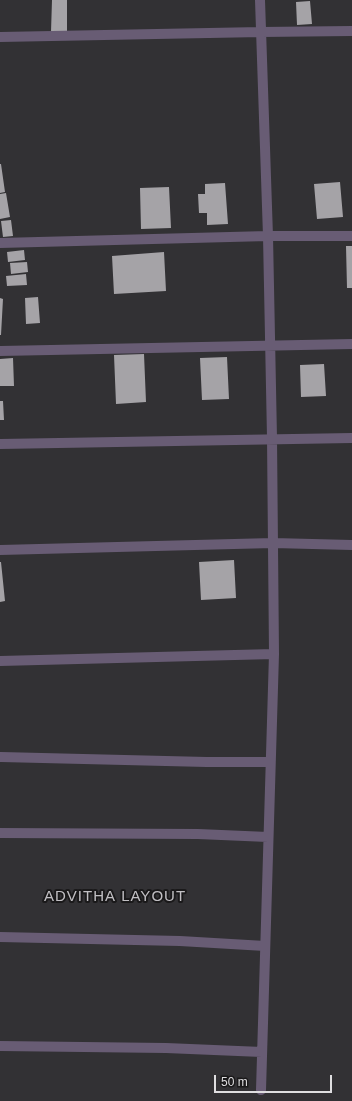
<!DOCTYPE html>
<html>
<head>
<meta charset="utf-8">
<style>
  body { margin:0 }
  #map { position:relative; width:352px; height:1101px; overflow:hidden; background:#323134; font-family:Helvetica,sans-serif }
  canvas { display:block }
  .scale { position:absolute; left:214px; top:1075px; width:118px; height:18px; box-sizing:border-box; border:2px solid #dfdee0; border-top:0; padding-left:5px; font-size:12px; line-height:14px; white-space:nowrap; color:#dfdee0; -webkit-text-stroke:3px #1a191a; paint-order:stroke }
</style>
</head>
<body>
<div id="map">
<canvas width="352" height="1101"></canvas>
<div class="scale">50 m</div>
</div>
<script>
const ctx = document.querySelector('canvas').getContext('2d');
ctx.lineJoin = 'round';
function paint(path, color) { ctx.fillStyle = color; ctx.fill(path, 'evenodd'); }
function strokePath(path, color, width, dash) { ctx.strokeStyle = color; ctx.lineWidth = width; ctx.lineCap = dash ? 'butt' : 'round'; ctx.setLineDash(dash || []); ctx.stroke(path); }
function drawText(font, color, halo, rows, align = 'center') {
  ctx.font = font + ' Helvetica,sans-serif'; ctx.lineWidth = 4; ctx.setLineDash([]); ctx.textBaseline = 'middle'; ctx.strokeStyle = halo; ctx.fillStyle = color; for (const [text, x, y, turn = 0] of rows) {
    ctx.save(); ctx.translate(x, y); ctx.rotate((+turn || 0) * Math.PI / 180); ctx.textAlign = isNaN(turn) ? turn : align; if (halo) ctx.strokeText(text, 0, 0); ctx.fillText(text, 0, 0); ctx.restore();
  }
}
const building = new Path2D(`
  M52 0H67V33L51 32Z
  M310 1 312 24 297 25 296 2Z
  M0 164H1L5 192 0 193Z
  M340 182 343 217 317 219 314 184Z
  M225 183 228 224 207 225V213H199L198 194H205V184Z
  M169 187 171 228 141 229 140 188Z
  M6 193 10 217 0 219V194Z
  M11 220 13 236 3 237 1 221Z
  M346 246H352V288H347Z
  M24 250 25 260 8 262 7 252Z
  M164 252 166 291 114 294 112 256Z
  M27 262 28 272 11 274 10 263Z
  M26 274 27 285 7 286 6 276Z
  M38 297 40 323 26 324 25 298Z
  M0 298 3 299 1 335H0Z
  M144 354 146 402 116 404 114 355Z
  M227 357 229 399 202 400 200 358Z
  M13 358 14 386H0V359Z
  M324 364 326 396 301 397 300 365Z
  M0 401H3L4 420H0Z
  M234 560 236 598 201 600 199 562Z
  M0 562H1L5 601 0 602Z`);
const street = new Path2D(`
  M260 0 268 236 272 438 274 654 261 1090
  M0 37 261 32 352 31
  M0 243 268 236H352
  M0 351 352 344
  M0 444 352 438
  M0 550 273 543 352 545
  M0 661 274 654
  M1 757 207 762H270
  M0 833 198 834 268 837
  M0 937 180 941 265 946
  M0 1046 166 1048 262 1052`);
const quarterNames = [
  ["ADVITHA LAYOUT",115,897]
];
paint(building, '#a5a3a7');
strokePath(street, '#685c74', 10);
ctx.letterSpacing = '1px';
drawText('15px', '#c1bfc3', '#1a191a', quarterNames);
ctx.letterSpacing = '0px';
</script>
</body>
</html>
